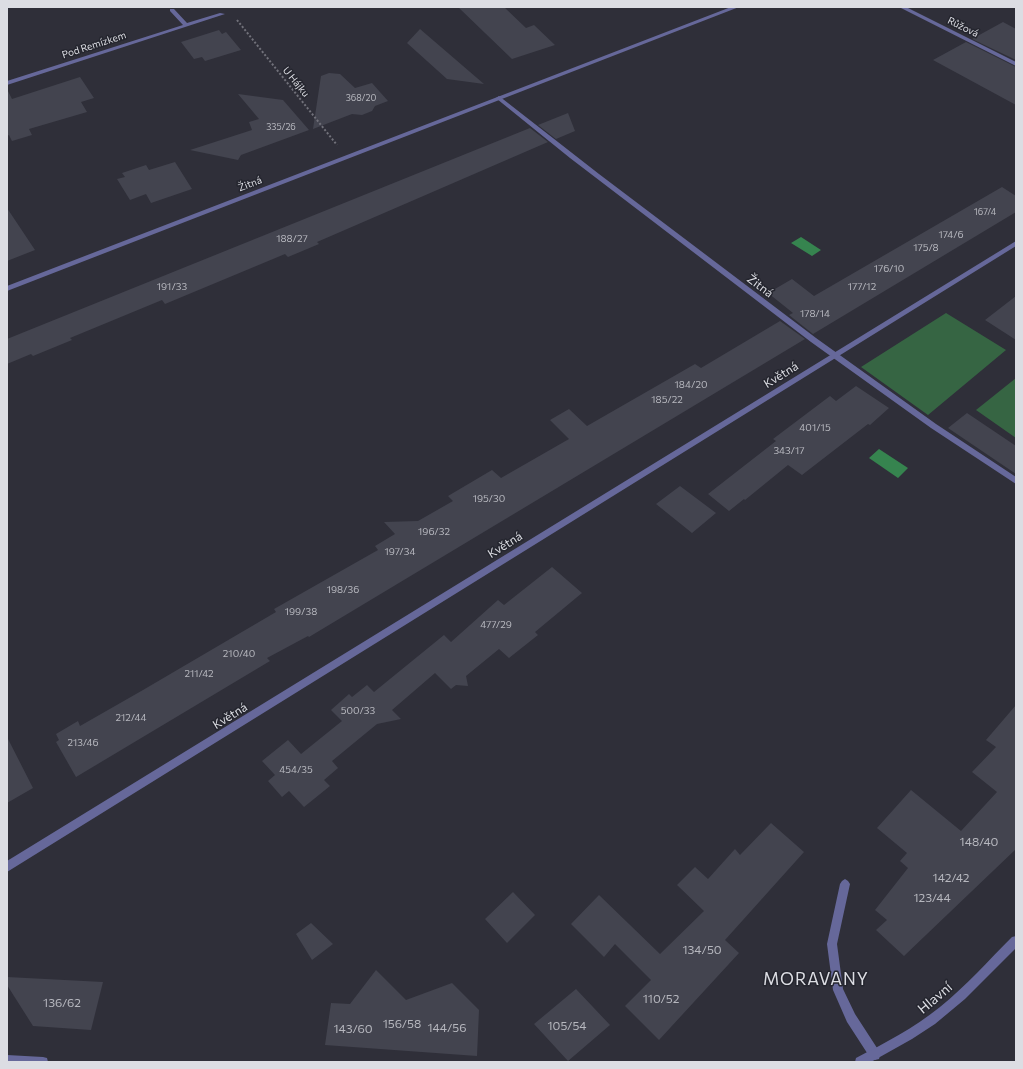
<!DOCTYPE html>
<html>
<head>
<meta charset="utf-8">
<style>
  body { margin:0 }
  #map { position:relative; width:1023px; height:1069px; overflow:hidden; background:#2f2f39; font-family:Commissioner,sans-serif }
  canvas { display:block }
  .frame { position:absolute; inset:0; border:8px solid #dcdde3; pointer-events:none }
</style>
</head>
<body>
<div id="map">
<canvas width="1023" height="1069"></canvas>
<div class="frame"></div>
</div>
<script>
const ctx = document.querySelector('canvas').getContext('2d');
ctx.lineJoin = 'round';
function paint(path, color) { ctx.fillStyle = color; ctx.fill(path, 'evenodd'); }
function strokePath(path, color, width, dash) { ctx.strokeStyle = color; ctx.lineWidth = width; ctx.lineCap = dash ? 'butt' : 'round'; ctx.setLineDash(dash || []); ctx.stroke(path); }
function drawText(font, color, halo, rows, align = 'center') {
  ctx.font = font + ' Commissioner,sans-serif'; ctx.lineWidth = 3; ctx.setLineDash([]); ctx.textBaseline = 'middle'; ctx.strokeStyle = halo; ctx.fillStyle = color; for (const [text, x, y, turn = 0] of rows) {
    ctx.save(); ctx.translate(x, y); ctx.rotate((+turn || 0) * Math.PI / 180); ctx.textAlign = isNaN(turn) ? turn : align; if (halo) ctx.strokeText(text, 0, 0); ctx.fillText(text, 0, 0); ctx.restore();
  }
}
const green = new Path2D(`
  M946 313 1006 350 928 415 861 367Z
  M1016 378V438L976 410Z`);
const water = new Path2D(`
  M801 237 821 250 812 256 791 243Z
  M879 449 908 468 898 478 869 458Z`);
const building = new Path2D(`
  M458 7H504L526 28 534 25 555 45 512 59Z
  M1003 22 1016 29V60L972 39Z
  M420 29 484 84 447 79 407 43Z
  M219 30 222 34 226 32 241 50 205 61 202 57 194 59 181 42Z
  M966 42 1016 67V105L933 60Z
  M329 73 340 74 355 88 372 83 388 101 375 106 372 111 362 115 352 114 313 129 321 76Z
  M80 77 94 98 81 102 87 112 29 129 32 135 12 141 9 135 7 136V89L12 99Z
  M238 94 283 100 309 130 241 155 238 160 190 150 252 130 249 122 259 119Z
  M568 113 575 131 556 139 538 125Z
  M530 128 548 142 317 242 319 244 288 257 285 254 165 304 162 300 70 338 72 340 33 356 31 354 7 364V339Z
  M175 162 192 189 151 203 146 194 130 200 117 179 125 177 122 173 146 165 149 170Z
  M1002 187 1016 196V212L813 334 789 315 793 313 768 293 792 279 814 296Z
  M7 208 35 250 7 261Z
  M1016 296V340L985 320Z
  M780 321 805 339 309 637 308 636 267 658 270 661 76 777 56 742 59 740 56 734 78 721 80 726 143 690 276 612 274 609 378 550 375 546 395 534 384 522 418 521 453 501 448 496 492 470 501 478 569 439 550 420 569 409 587 426 695 364 701 368Z
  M856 386 889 408 870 425 868 424 802 475 788 465 745 500 744 499 729 511 708 494 776 441 773 439 830 396 836 401Z
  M967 413 1016 446V474L948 428Z
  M680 486 716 513 692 533 656 504Z
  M552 567 582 593 535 632 538 635 509 658 499 649 466 676 468 686 456 685 451 689 435 673 392 710 401 719 377 724 332 761 338 768 324 780 330 786 304 807 289 791 282 797 268 781 275 775 262 761 288 740 301 754 342 721 331 710 349 694 352 697 367 685 374 692 444 635 451 642 498 600 504 605Z
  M1016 705V849L904 956 876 930 887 920 875 910 908 868 900 861 907 853 877 828 911 790 961 831 997 792 972 772 996 747 986 740Z
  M7 737 33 788 7 803Z
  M771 823 804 852 725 940 739 953 659 1040 625 1006 651 980 615 944 604 957 571 924 599 895 660 954 704 911 677 885 695 867 708 879 735 849 740 855Z
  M513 892 535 915 507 943 485 919Z
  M311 923 333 944 312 960 296 934Z
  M376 970 406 1000 452 983 479 1010 477 1056 325 1045 331 1003 350 1004Z
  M7 977 103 982 91 1030 33 1026 7 985Z
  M576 989 610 1025 568 1061 534 1024Z`);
const path = new Path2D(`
  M237 20 337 145`);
const service = new Path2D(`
  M845 879 848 881 850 884 837 944 843 989 855 1014 879 1051 880 1055 879 1059 875 1060 871 1059 847 1022 833 990 827 944 840 884 842 881Z`);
const pedestrian = new Path2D(`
  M499 96 599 174 816 338 936 424 1016 477V484L931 428 811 342 570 158 497 99 496 98Z`);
const minor = new Path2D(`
  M731 7H739L7 291V286Z
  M899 7H906L1016 62V66Z
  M170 9H174L187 23 220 13 225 14 7 85V81L183 25 170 11Z
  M1016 241V246L7 872V861Z`);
const tertiary = new Path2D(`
  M1016 936V948L965 999 935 1024 912 1039 871 1062H855L856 1058C885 1043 914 1028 940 1007 966 986 988 961 1012 937Z
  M7 1055 43 1057 47 1058 48 1062H7Z`);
const farNumbernames = [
  ["368/20",361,98],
  ["335/26",281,127],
  ["167/4",985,212]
];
const farStreetnames = [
  ["Růžová",963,27,26],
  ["Pod Remízkem",94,45,-18],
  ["U Hájku",296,82,51],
  ["Žitná",250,184,-21]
];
const numberNames = [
  ["174/6",951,235],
  ["188/27",292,239],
  ["175/8",926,248],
  ["176/10",889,269],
  ["191/33",172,287],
  ["177/12",862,287],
  ["178/14",815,314],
  ["184/20",691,385],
  ["185/22",667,400],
  ["401/15",815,428],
  ["343/17",789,451],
  ["195/30",489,499],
  ["196/32",434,532],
  ["197/34",400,552],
  ["198/36",343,590],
  ["199/38",301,612],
  ["477/29",496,625],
  ["210/40",239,654],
  ["211/42",199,674],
  ["500/33",358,711],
  ["212/44",131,718],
  ["213/46",83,743],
  ["454/35",296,770]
];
const streetNames = [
  ["Žitná",760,286,37],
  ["Květná",781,375,-32],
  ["Květná",505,545,-32],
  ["Květná",230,716,-32]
];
const nearNumbernames = [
  ["148/40",979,842],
  ["142/42",951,878],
  ["123/44",932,898],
  ["134/50",702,950],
  ["110/52",661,999],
  ["136/62",62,1003],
  ["156/58",402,1024],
  ["105/54",567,1026],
  ["144/56",447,1028],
  ["143/60",353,1029]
];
const nearStreetnames = [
  ["Hlavní",935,998,-40]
];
const nearQuarternames = [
  ["MORAVANY",816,979]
];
paint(green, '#366543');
paint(water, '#36844f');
paint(building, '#43444f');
strokePath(path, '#71717a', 2, [2, 2]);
paint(service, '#66689a');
paint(pedestrian, '#66689a');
paint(minor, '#66689a');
paint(tertiary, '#66689a');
drawText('9px', '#b6b7be', null, farNumbernames);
drawText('10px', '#dcdde3', '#25262f', farStreetnames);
drawText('10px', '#b6b7be', null, numberNames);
drawText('12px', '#dcdde3', '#25262f', streetNames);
drawText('12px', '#b6b7be', null, nearNumbernames);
drawText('14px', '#dcdde3', '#25262f', nearStreetnames);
ctx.letterSpacing = '1px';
drawText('17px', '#dcdde3', '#25262f', nearQuarternames);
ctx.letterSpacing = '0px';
</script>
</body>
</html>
